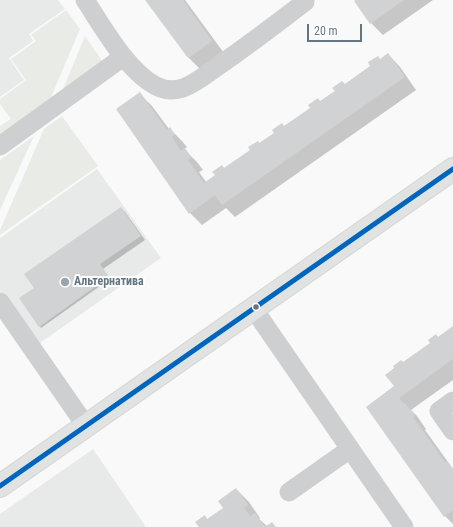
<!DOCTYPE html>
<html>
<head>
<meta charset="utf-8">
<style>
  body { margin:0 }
  #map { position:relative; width:453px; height:527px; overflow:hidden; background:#f9f9f9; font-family:"Roboto Condensed",sans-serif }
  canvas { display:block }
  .scale { position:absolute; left:307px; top:24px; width:55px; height:18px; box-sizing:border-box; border:2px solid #657683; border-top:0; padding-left:5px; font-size:12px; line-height:14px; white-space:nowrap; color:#657683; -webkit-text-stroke:3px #fff; paint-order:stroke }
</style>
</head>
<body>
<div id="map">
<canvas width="453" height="527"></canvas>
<div class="scale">20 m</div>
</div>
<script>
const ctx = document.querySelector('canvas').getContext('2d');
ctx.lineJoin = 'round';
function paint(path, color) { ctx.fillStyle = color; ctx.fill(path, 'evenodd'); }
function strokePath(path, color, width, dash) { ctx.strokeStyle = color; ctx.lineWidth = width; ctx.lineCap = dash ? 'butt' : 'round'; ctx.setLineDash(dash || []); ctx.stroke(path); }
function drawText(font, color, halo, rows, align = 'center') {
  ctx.font = font + ' "Roboto Condensed",sans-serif'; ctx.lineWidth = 4; ctx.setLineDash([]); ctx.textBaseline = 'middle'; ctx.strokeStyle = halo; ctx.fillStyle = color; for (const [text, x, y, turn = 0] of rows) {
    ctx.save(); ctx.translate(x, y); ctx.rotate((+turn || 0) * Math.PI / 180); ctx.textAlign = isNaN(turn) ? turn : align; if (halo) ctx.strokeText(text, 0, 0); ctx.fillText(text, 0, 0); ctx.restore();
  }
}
const built = new Path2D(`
  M0 0H58L65 9 29 34 33 41 9 58 24 80 0 97Z
  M97 169 161 258 37 345 0 291V238Z
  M93 449 146 527H0V514Z`);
const green = new Path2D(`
  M66 10 80 29 46 109 0 141V126L11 119 0 104V99L26 80 11 59 36 41 31 35Z
  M85 36 105 65 59 99Z
  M62 116 98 166 0 235V230L44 129Z
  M34 136 0 210V160Z`);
const shadow = new Path2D(`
  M147 0H185L224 53 201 70 189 58Z
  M357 0H433L383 35 371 23Z
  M388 54 400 67 416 90 235 217 226 208 202 225 190 213 140 94 152 106 169 129H170L182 141 187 147 184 149 197 162 203 170 199 172 206 182Z
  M120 208 125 212 145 240 103 269 110 279 41 328 40 326 33 289Z
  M453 327V380L411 410 417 416 426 429 425 430 453 469V524L445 516 367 407 395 387 403 363 431 343 436 335 439 338Z
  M236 489 249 502 260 518 259 519 267 526 276 527H200L205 517 208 520 224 508Z`);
const building = new Path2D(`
  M145 0H183L212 41 188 58Z
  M355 0H404L370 24 354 1Z
  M388 53 405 77 222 205 215 195 189 214 116 109 140 92 167 130 170 127 175 135 172 137 181 151 185 148 191 157 188 160 204 183 215 175 212 172 222 165 224 168 250 150 248 147 258 141 259 143 274 133 272 130 282 123 284 126 310 108 308 105 318 98 320 101 335 91 332 88 342 81 345 84 370 66 368 62 378 56 380 59Z
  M121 207 141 236 100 264 109 277 39 327 19 298 34 288 24 274Z
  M453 326V359L399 398 404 404 405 403 415 416 413 417 445 462 447 461 453 470V510L444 517 366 407 394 386 385 375 394 368 393 366 401 360 403 362 430 343 428 340 436 334 438 337Z
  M236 488 248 505 244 508 250 516 255 513 265 527 272 522 276 527H199L195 522 205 515 207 519 223 508 218 501Z`);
const minor = new Path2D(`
  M85 0C103 27 127 71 156 86 164 90 174 91 183 88 197 83 209 72 221 64 250 44 277 23 305 2V0
  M0 146 123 57
  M0 302 86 426
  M253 308 404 527
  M453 401 439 411 453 431
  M289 492 350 449`);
const major = new Path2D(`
  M0 486 453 169`);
const bus1 = new Path2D(`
  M0 486 453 169`);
const markers = [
  [65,282,5,"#99a4ac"],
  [256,307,3.5,"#657683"]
];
const poiNames = [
  ["Альтернатива",74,282]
];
paint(built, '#e8e9e9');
paint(green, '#e8ebe6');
paint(shadow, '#0003');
paint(building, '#d0d2d3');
strokePath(major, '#d5d6d7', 24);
strokePath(minor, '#cecfd0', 19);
strokePath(major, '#e1e2e2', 22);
strokePath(bus1, '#0065bd', 5);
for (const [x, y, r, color] of markers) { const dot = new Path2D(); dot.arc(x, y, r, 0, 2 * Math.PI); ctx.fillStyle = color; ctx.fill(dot); strokePath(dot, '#fff', 1.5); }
drawText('bold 12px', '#657683', '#fff', poiNames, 'left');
</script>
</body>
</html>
